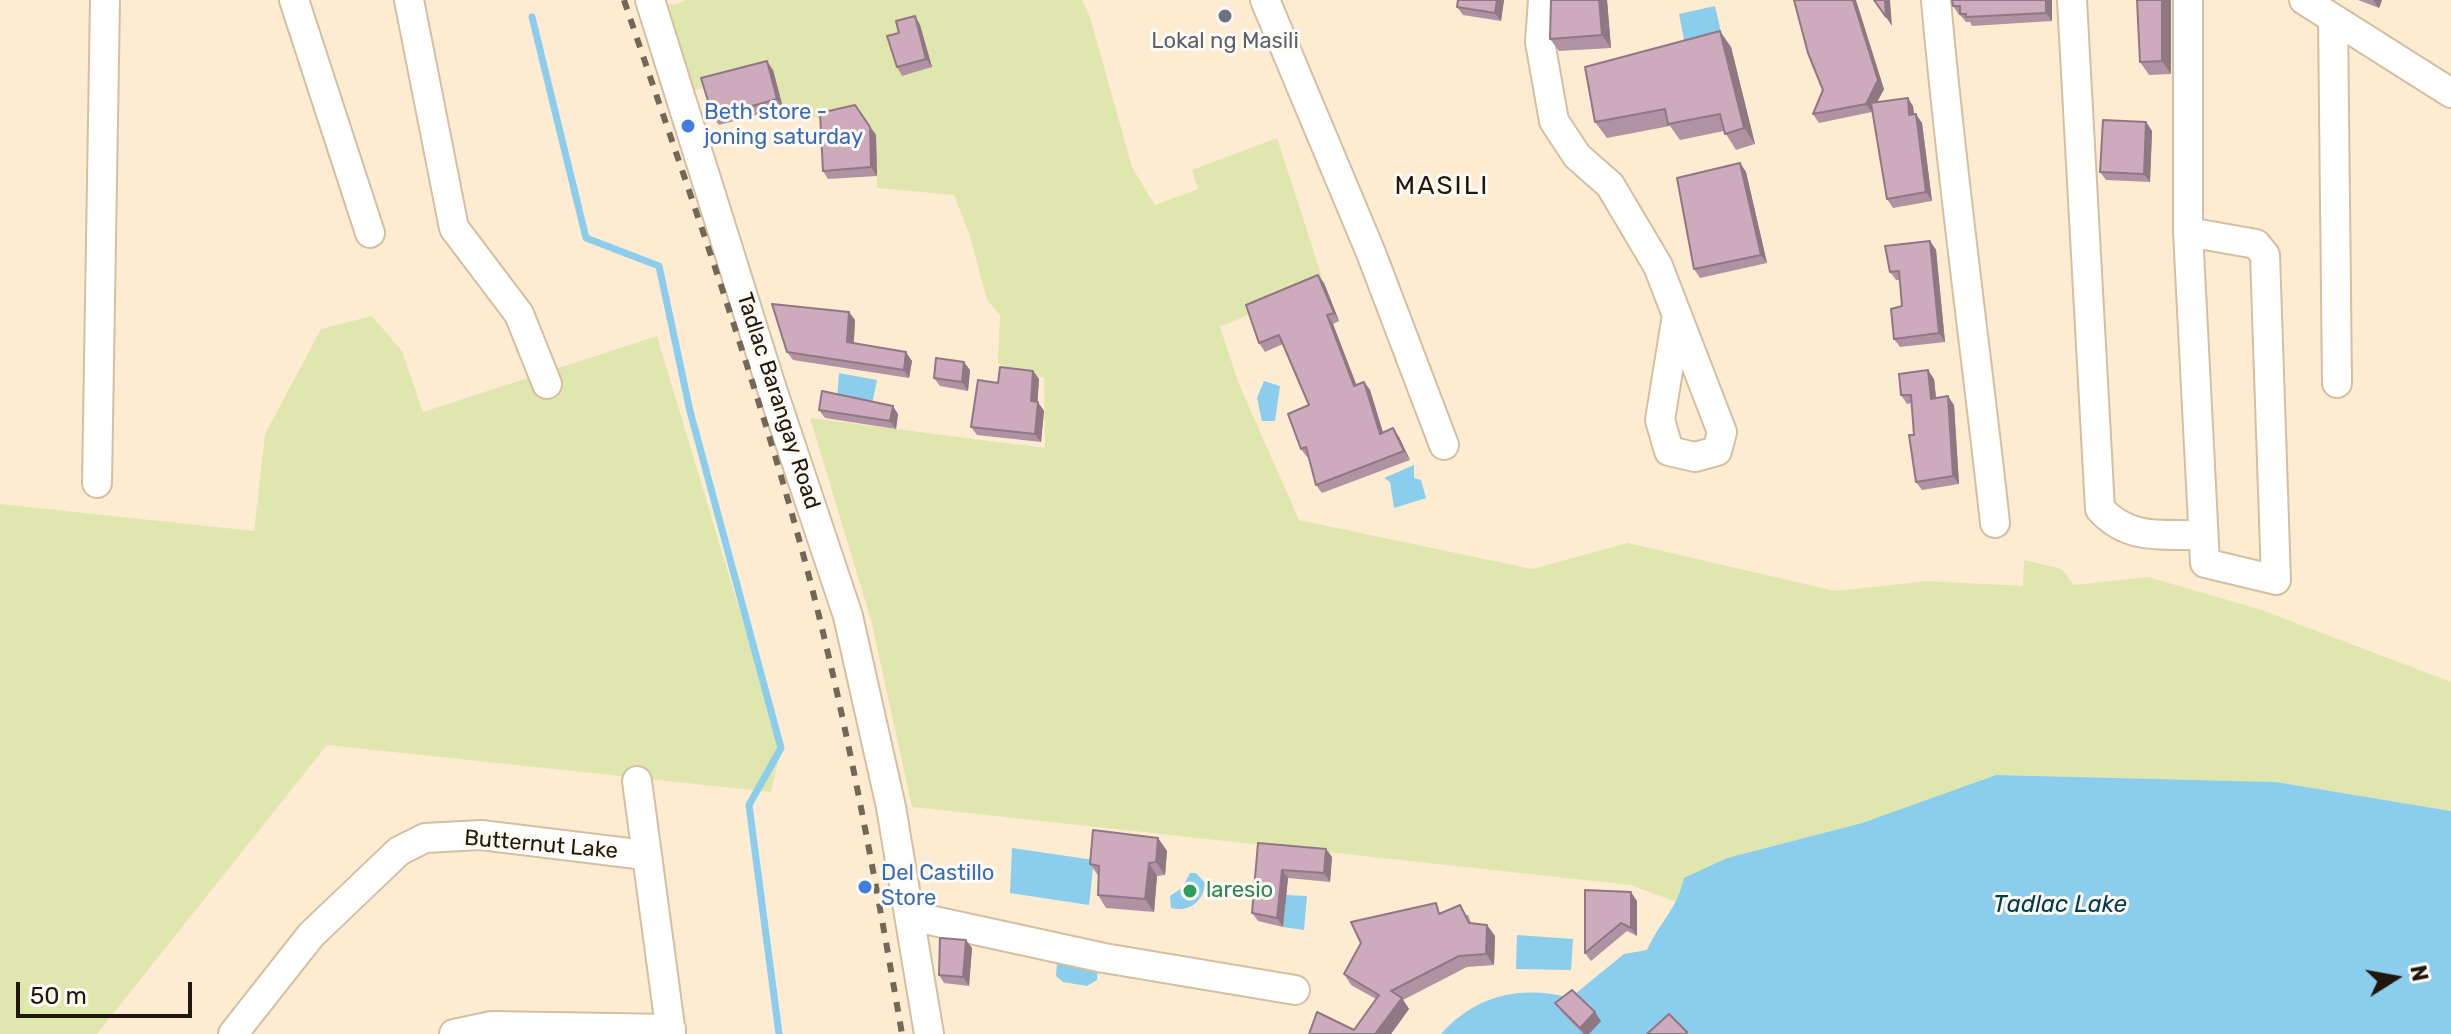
<!DOCTYPE html>
<html>
<head>
<meta charset="utf-8">
<style>
  body { margin:0 }
  #map { position:relative; width:2451px; height:1034px; overflow:hidden; background:#fdecd2; font-family:Rubik,sans-serif }
  canvas { display:block }
  .north { position:absolute; left:2355px; top:938px; width:80px; height:80px; -webkit-text-stroke:6px #fffbf4; paint-order:stroke; rotate:79deg; font-size:22px; font-weight:700; line-height:32px; text-align:center; color:#20180c }
  .north::after { content:''; display:block; margin:auto; width:28px; height:36px; background:#20180c; clip-path:polygon(50% 0,100% 100%,50% 72%,0 100%) }
  .scale { position:absolute; left:16px; top:982px; width:176px; height:36px; box-sizing:border-box; border:4px solid #20180c; border-top:0; padding-left:10px; font-size:24px; line-height:28px; white-space:nowrap; color:#20180c; -webkit-text-stroke:6px #fffbf4; paint-order:stroke }
</style>
</head>
<body>
<div id="map">
<canvas width="2451" height="1034"></canvas>
<div class="north">N</div>
<div class="scale">50 m</div>
</div>
<script>
const ctx = document.querySelector('canvas').getContext('2d');
ctx.lineJoin = 'round';
function paint(path, color) { ctx.fillStyle = color; ctx.fill(path, 'evenodd'); }
function strokePath(path, color, width, dash) { ctx.strokeStyle = color; ctx.lineWidth = width; ctx.lineCap = dash ? 'butt' : 'round'; ctx.setLineDash(dash || []); ctx.stroke(path); }
function drawText(font, color, halo, rows, align = 'center') {
  ctx.font = font + ' Rubik,sans-serif'; ctx.lineWidth = 6; ctx.setLineDash([]); ctx.textBaseline = 'middle'; ctx.strokeStyle = halo; ctx.fillStyle = color; for (const [text, x, y, turn = 0] of rows) {
    ctx.save(); ctx.translate(x, y); ctx.rotate((+turn || 0) * Math.PI / 180); ctx.textAlign = isNaN(turn) ? turn : align; if (halo) ctx.strokeText(text, 0, 0); ctx.fillText(text, 0, 0); ctx.restore();
  }
}
const green = new Path2D(`
  M686 0H1082L1090 17 1132 167 1155 205 1198 189 1192 170 1277 138 1324 283 1220 327 1239 384 1299 520 1532 569 1628 543 1835 591 1928 581 2023 586 2024 560 2062 569 2074 585 2148 577 2259 609 2451 682V811L2276 782 1996 775 1862 823 1727 858 1679 903 1631 885 912 807 871 620 810 418 1045 448 1044 378 998 364 1000 315 987 300 970 237 954 195 877 188 876 135 783 108 772 70 689 91 659 4H677Z
  M372 316 402 351 423 412 657 336 781 748 771 792 327 745 97 1034H0V504L254 531 265 434 321 329Z`);
const water = new Path2D(`
  M1715 6 1723 41 1685 45 1679 14Z
  M839 373 877 380 872 404 837 398Z
  M1264 381 1280 386 1275 421H1262L1257 398Z
  M1414 465V478L1421 480 1426 498 1394 508 1390 482 1384 478Z
  M1996 775 2276 782 2451 811V1034H1441C1476 995 1521 985 1570 998L1624 954 1647 950C1660 921 1677 910 1684 878L1727 858 1862 823Z
  M1012 848 1094 860 1089 905 1010 893Z
  M1190 873H1196L1205 883C1204 901 1189 913 1171 908L1170 896 1182 888Z
  M1286 895 1307 896 1304 930 1283 927Z
  M1517 935 1573 939 1571 970 1516 969Z
  M1066 957 1098 967 1097 980 1087 986 1063 982 1056 976 1057 963Z`);
const stream = new Path2D(`
  M532 17 586 238 659 266 690 411 781 748 749 805 779 1034`);
const minor = new Path2D(`
  M294 0 370 233
  M409 0 454 228 519 314 547 384
  M650 0 771 386 848 616 891 807 929 1034
  M1265 0 1371 253 1444 445
  M1543 0 1540 42 1554 121 1577 156 1610 185 1658 266 1722 432 1717 451 1695 457 1669 451 1660 420 1677 315
  M1936 0C1951 175 1976 348 1995 523
  M2072 0 2100 509C2129 541 2163 534 2203 535
  M2304 0 2451 93
  M2333 19 2337 383
  M2188 232 2256 244 2265 255 2276 580 2205 563 2188 232V0
  M97 483 105 0
  M637 781 671 1034
  M911 916 1104 958 1295 990
  M233 1034 311 935 399 851 425 838 481 835 645 855
  M454 1034 492 1026 671 1029`);
const rail = new Path2D(`
  M624 0C687 187 755 374 806 565 847 720 875 877 902 1034`);
const wall = new Path2D(`
  M1504 0 1501 21 1463 15 1457 7Z
  M1551 0H1607L1611 48 1559 51 1550 39Z
  M1952 0H2052V21L1972 26 1970 22H1966L1960 15H1959L1953 6Z
  M2171 0V74L2149 75 2140 62Z
  M2358 0H2382L2379 8Z
  M915 16 920 25 932 67 902 76 897 67 899 33Z
  M1731 47 1755 144 1736 150 1724 131 1680 140 1670 126 1607 138 1595 122Z
  M773 70 783 108 719 125 713 117Z
  M1884 89 1877 102 1913 106 1914 114 1922 123 1932 201 1893 208 1887 199 1872 112 1819 123 1813 114Z
  M2146 122 2152 131 2150 182 2106 180 2100 172Z
  M876 135 877 176 828 179 823 171Z
  M1740 163 1746 172 1767 263 1700 278 1694 269Z
  M1930 241 1936 250 1945 342 1900 347 1894 339 1902 306 1900 280H1896L1890 272Z
  M1324 283 1339 321 1333 324 1356 385 1364 382 1370 390 1383 433 1399 437 1410 460 1322 493 1316 485 1308 457H1307L1301 449 1309 405 1283 344 1265 352 1259 343Z
  M849 312 855 320 854 343 912 361 909 378 793 360 787 352Z
  M970 370 968 391 940 386 934 378Z
  M1033 371 1039 379 1037 402 1044 411 1041 442 977 435 971 427 998 383Z
  M1934 379 1936 398 1954 405 1959 484 1922 490 1916 482 1914 435 1912 403 1907 404 1901 395Z
  M819 410 898 414 896 429 825 418Z
  M1158 838 1167 851 1165 875 1157 876 1154 912 1106 908 1098 895 1099 877 1090 864Z
  M1258 843 1326 849 1332 857 1330 882 1288 878 1283 927 1258 921 1252 913Z
  M1637 901V936L1627 931 1591 961 1585 953Z
  M1443 913 1468 915 1471 923 1487 925 1495 936 1494 965 1467 967 1403 1000 1409 1009 1391 1034H1309L1354 1030 1376 999 1351 985 1344 974Z
  M966 940 972 948 969 986 944 983 939 975Z
  M1555 1003 1601 1021 1589 1034H1583L1561 1011Z`);
const shadedWall = new Path2D(`
  M1497 0H1504L1501 21 1495 13Z
  M1599 0H1607L1611 48 1602 35Z
  M1853 0H1856L1884 89 1872 112 1866 104Z
  M1885 0H1890L1892 26 1886 17Z
  M2046 0H2052V21L2046 13Z
  M2162 0H2171V74L2162 61Z
  M2373 0H2382L2379 8Z
  M915 16 920 25 932 67 926 59Z
  M1720 31 1731 47 1755 144 1744 128Z
  M767 61 773 70 783 108 777 99Z
  M1908 98 1913 106 1915 124 1909 115Z
  M855 105 876 135 877 176 871 167Z
  M1916 114 1922 123 1932 201 1926 192Z
  M2146 122 2152 131 2150 182 2144 174Z
  M1740 163 1746 172 1767 263 1761 255Z
  M1930 241 1936 250 1945 342 1939 333Z
  M1318 275 1324 283 1339 321 1334 313Z
  M849 312 855 320 853 351 847 342Z
  M1327 315 1333 324 1360 394 1354 386Z
  M906 352 912 361 909 378 904 370Z
  M964 362 970 370 968 391 962 382Z
  M1928 370 1934 379 1937 407 1931 399Z
  M1033 371 1039 379 1037 409 1031 401Z
  M1364 382 1370 390 1386 442 1380 434Z
  M1948 396 1954 405 1959 484 1953 476Z
  M1038 402 1044 411 1041 442 1035 434Z
  M893 406 898 414 896 429 890 421Z
  M1393 428 1399 437 1410 460 1404 451Z
  M1158 838 1167 851 1165 875 1156 862Z
  M1326 849 1332 857 1330 882 1324 873Z
  M1149 863 1157 876 1154 912 1145 899Z
  M1282 870 1288 878 1283 927 1277 918Z
  M1631 892 1637 901V936L1631 928Z
  M1487 925 1495 936 1494 965 1486 954Z
  M966 940 972 948 969 986 963 977Z
  M1402 998 1409 1009 1391 1034H1375Z
  M1595 1012 1601 1021 1589 1034H1584L1580 1028Z`);
const building = new Path2D(`
  M1458 0H1497L1495 13 1457 7Z
  M1551 0H1599L1602 35 1550 39Z
  M1794 0H1853L1878 80 1866 104 1813 114 1823 90 1808 53Z
  M1874 0H1885L1886 17Z
  M1952 0H2046V13L1966 17V14H1960V6H1953Z
  M2137 0H2162V61L2140 62Z
  M915 16 926 59 897 67 887 36 899 33 896 21Z
  M1720 31 1744 128 1725 134 1720 114 1668 124 1665 109 1595 122 1585 67Z
  M767 61 777 99 713 117 701 78Z
  M1908 98 1909 115 1916 114 1926 192 1887 199 1871 103Z
  M855 105 870 127 871 167 823 171 820 113Z
  M2103 120 2146 122 2144 174 2100 172Z
  M1740 163 1761 255 1694 269 1677 178Z
  M1930 241 1939 333 1894 339 1891 309 1902 306 1899 271 1890 272 1885 246Z
  M1318 275 1334 313 1327 315 1354 386 1364 382 1380 434 1393 428 1404 451 1316 485 1306 447 1301 449 1288 414 1309 405 1279 335 1259 343 1246 305Z
  M772 304 849 312 847 342 906 352 904 370 787 352Z
  M936 358 964 362 962 382 934 378Z
  M1000 367 1033 371 1031 401 1038 402 1035 434 971 427 978 380 998 383Z
  M1928 370 1931 399 1948 396 1953 476 1916 482 1909 435H1914L1911 395H1901L1899 374Z
  M822 391 893 406 890 421 819 410Z
  M1093 830 1158 838 1156 862 1149 863 1145 899 1098 895 1099 866 1090 864Z
  M1258 843 1326 849 1324 873 1282 870 1277 918 1252 913Z
  M1585 890 1631 892V928L1621 923 1585 953Z
  M1436 903 1439 914 1460 905 1469 923 1487 925 1486 954 1459 956 1391 991 1402 998 1375 1034H1309L1317 1012 1354 1030 1379 995 1344 974 1361 943 1351 922Z
  M940 938 966 940 963 977 939 975Z
  M1572 990 1595 1012 1580 1028 1555 1003Z
  M1669 1014 1687 1032 1686 1034H1647Z`);
const markers = [
  [1225,16,8,"#6b7280"],
  [688,126,8,"#3f7fe0"],
  [865,887,8,"#3f7fe0"],
  [1190,891,8,"#2e9e5b"]
];
const worshipNames = [
  ["Lokal ng Masili",1225,42]
];
const shopNames = [
  ["Beth store -",704,113],
  ["joning saturday",704,138],
  ["Del Castillo",881,874],
  ["Store",881,899]
];
const streetNames = [
  ["Tadlac Barangay Road",778,401,72],
  ["Butternut Lake",541,845,5]
];
const leisureNames = [
  ["laresio",1206,891]
];
const waterNames = [
  ["Tadlac Lake",2060,905]
];
const quarterNames = [
  ["MASILI",1442,186]
];
paint(green, '#e0e7ae');
paint(water, '#8bcdec');
strokePath(stream, '#8bcdec', 7);
strokePath(minor, '#d4c0a0', 32);
strokePath(minor, '#fff', 28);
strokePath(rail, '#736857', 6, [10, 10]);
paint(wall, '#b192a3');
paint(shadedWall, '#907784');
paint(building, '#ceaabd');
strokePath(building, '#907784', 2);
for (const [x, y, r, color] of markers) { const dot = new Path2D(); dot.arc(x, y, r, 0, 2 * Math.PI); ctx.fillStyle = color; ctx.fill(dot); strokePath(dot, '#fffbf4', 3); }
drawText('22px', '#5b616d', '#fffbf4', worshipNames);
drawText('22px', '#366cbe', '#fffbf4', shopNames, 'left');
drawText('22px', '#20180c', '#fffbf4', streetNames);
drawText('22px', '#27864d', '#fffbf4', leisureNames, 'left');
drawText('italic 24px', '#003c50', '#fffbf4', waterNames);
ctx.letterSpacing = '2px';
drawText('26px', '#20180c', '#fffbf4', quarterNames);
ctx.letterSpacing = '0px';
</script>
</body>
</html>
